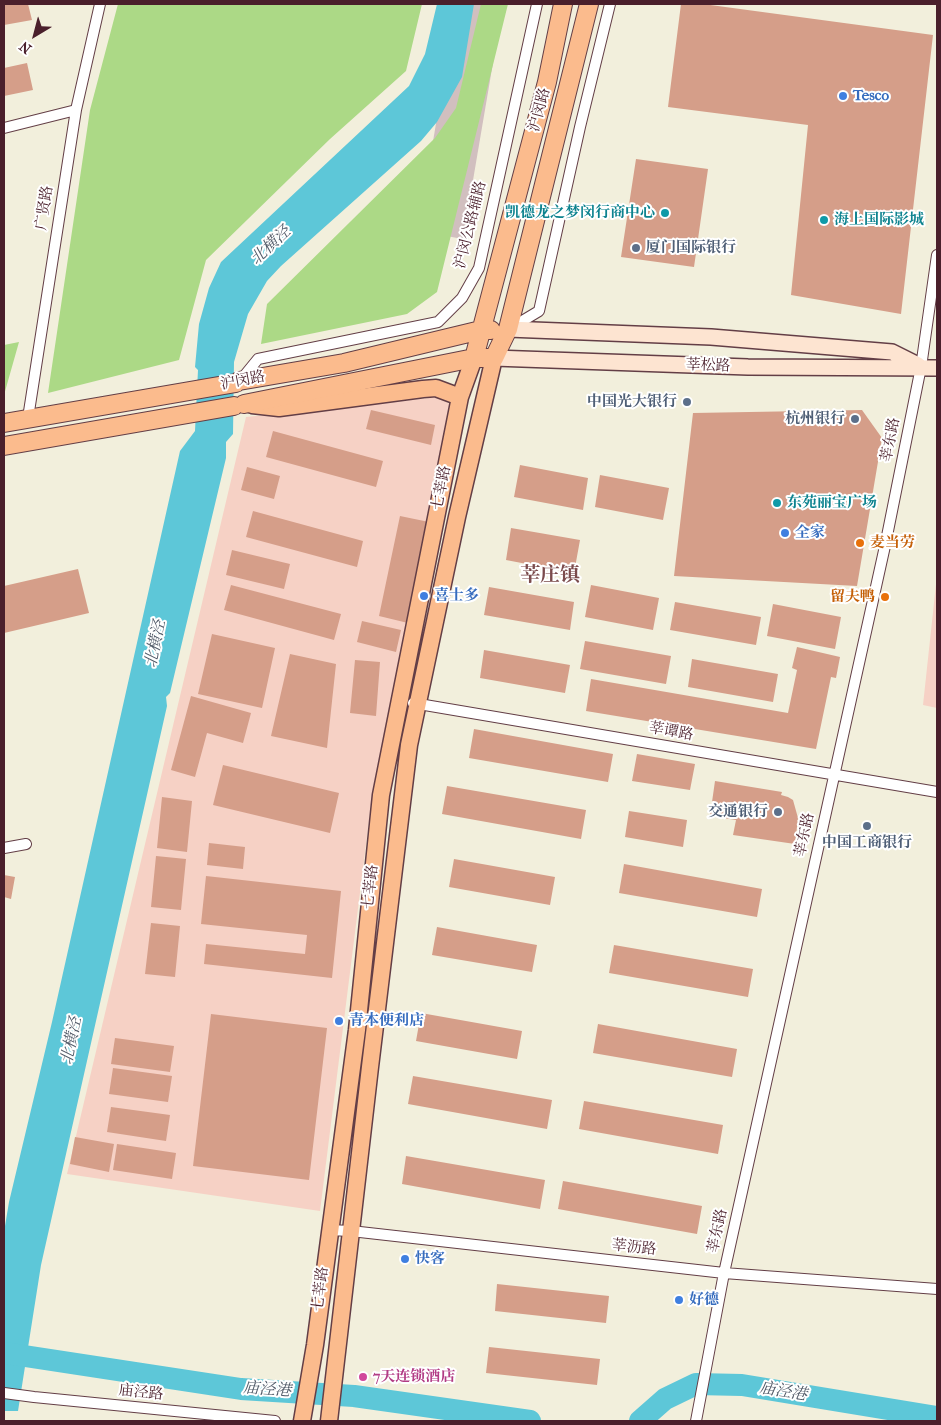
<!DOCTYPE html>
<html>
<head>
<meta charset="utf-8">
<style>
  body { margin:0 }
  #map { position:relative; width:941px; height:1425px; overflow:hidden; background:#f2efdc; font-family:"IM FELL French Canon",serif }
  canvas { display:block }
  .frame { position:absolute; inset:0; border:5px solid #4a1f2b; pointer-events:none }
  .north { position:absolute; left:10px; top:10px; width:50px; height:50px; -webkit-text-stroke:4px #fff; paint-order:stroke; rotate:217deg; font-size:14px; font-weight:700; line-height:20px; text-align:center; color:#4a1f2b }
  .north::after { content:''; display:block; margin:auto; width:18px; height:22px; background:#4a1f2b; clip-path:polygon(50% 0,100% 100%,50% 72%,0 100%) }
</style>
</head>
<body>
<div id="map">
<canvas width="941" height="1425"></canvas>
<div class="frame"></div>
<div class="north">N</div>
</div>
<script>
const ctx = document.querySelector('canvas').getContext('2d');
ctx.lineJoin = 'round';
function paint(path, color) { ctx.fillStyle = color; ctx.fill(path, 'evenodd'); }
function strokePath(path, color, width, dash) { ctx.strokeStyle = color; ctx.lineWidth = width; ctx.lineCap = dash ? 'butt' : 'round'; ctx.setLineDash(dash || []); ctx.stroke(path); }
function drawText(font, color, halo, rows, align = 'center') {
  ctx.font = font + ' "IM FELL French Canon","Noto Serif SC",serif'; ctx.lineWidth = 4; ctx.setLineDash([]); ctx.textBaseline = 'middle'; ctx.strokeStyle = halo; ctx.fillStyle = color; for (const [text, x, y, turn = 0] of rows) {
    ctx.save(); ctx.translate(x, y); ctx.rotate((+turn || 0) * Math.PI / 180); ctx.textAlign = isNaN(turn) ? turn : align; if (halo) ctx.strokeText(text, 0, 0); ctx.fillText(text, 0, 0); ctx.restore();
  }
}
const built = new Path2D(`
  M438 397 452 405 373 789 320 1211 67 1174 246 417Z
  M937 575V708L923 705Z`);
const industrial = new Path2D(`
  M456 4H503L463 239 418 231Z`);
const green = new Path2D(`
  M118 4H422L406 71 330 139 206 260 179 360 48 393 90 110Z
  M481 4H508L437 292 407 314 261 344 267 304 435 138 456 108Z
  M19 342 4 395V345Z`);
const water = new Path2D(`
  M437 4H474L462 77 437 122 421 141 281 266 267 281 248 314 234 362 233 434 226 442V458L170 693 166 697 167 706 41 1265 18 1411H4V1232L9 1202 52 1022 180 451 195 431 198 370 195 367 199 324 209 288 221 262 409 86 425 54Z`);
const river = new Path2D(`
  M5 1353 241 1389 354 1396 530 1421
  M640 1421 665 1399 696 1384 742 1385 937 1417`);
const building = new Path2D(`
  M4 4H28L32 20 4 25Z
  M681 4H703L933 35 901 314 791 295 808 125 668 107Z
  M27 63 33 90 4 96V68Z
  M636 159 708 169 694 267 621 257Z
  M371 410 435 425 431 445 366 429Z
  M862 410 882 438 857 586 674 576 693 413Z
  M273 431 383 461 376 487 266 457Z
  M520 465 588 478 583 510 514 497Z
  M247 467 280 476 274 499 241 490Z
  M600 475 669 488 663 520 595 507Z
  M253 511 363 541 357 567 246 537Z
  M400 516 429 522 408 623 379 616Z
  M511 528 580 540 574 573 506 560Z
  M232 550 290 564 284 589 226 575Z
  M78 569 89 613 4 633V586Z
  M231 585 341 614 334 640 224 610Z
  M591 585 659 598 653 630 585 617Z
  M489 587 574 602 570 630 484 615Z
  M675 602 761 617 756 645 670 630Z
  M773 604 841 617 835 649 767 636Z
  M362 621 401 630 396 652 357 642Z
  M212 634 275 648 262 708 198 694Z
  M585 641 671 656 666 684 580 669Z
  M797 647 840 657 836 678 831 677 816 749 586 711 591 679 788 713 797 670 792 668Z
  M484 650 570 665 565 693 480 678Z
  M290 654 336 664 327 748 271 736Z
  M692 659 778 674 773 702 688 687Z
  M355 660 380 662 376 716 350 713Z
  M191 696 251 713 243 743 207 733 195 777 171 770Z
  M474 729 613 754 608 782 469 758Z
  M637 754 695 764 690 790 632 781Z
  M223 765 339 793 330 833 213 805Z
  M715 781 782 792 781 795 788 797 793 800 798 818 795 844 733 835 736 820 710 816Z
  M447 786 586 810 581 839 442 814Z
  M162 797 192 801 187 852 157 848Z
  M629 811 687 820 683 847 625 837Z
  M209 843 245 847 243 869 207 865Z
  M156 856 186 859 181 910 151 907Z
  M454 859 555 877 550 905 449 887Z
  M624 864 762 889 757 917 619 893Z
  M4 875 15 877 11 899 4 897Z
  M206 876 341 891 332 978 204 964 206 944 305 954 307 935 201 924Z
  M151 923 180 926 175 977 145 974Z
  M437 927 537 945 532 972 432 955Z
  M614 945 753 969 748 997 609 973Z
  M421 1013 522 1031 517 1059 416 1041Z
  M211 1014 327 1028 309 1180 193 1166Z
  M598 1024 737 1049 732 1077 593 1053Z
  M115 1038 174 1046 170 1072 111 1064Z
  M113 1068 172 1076 168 1102 109 1094Z
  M413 1076 552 1100 547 1129 408 1104Z
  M584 1101 723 1125 718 1154 579 1129Z
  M111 1107 170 1115 166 1141 107 1132Z
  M75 1137 114 1144 109 1172 70 1164Z
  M117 1144 176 1153 172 1179 113 1170Z
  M406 1156 545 1180 540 1209 402 1184Z
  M563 1181 702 1206 697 1234 558 1209Z
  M497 1284 609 1296 606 1323 495 1311Z
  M489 1347 600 1359 597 1385 486 1373Z`);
const minor = new Path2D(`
  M4 128 76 110
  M509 329 539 311 580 127 610 4
  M240 381 258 359 438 322 462 298 479 268 537 4
  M28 418 76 110 100 4
  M413 703 937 792
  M4 848 26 844
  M329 1230 351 1231 724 1273 937 1289
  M4 1393 34 1397 275 1421
  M696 1421 724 1273 885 546 921 367 937 255`);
const secondary = new Path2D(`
  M508 329 711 337 892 352 918 365
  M494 358 748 367 937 368`);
const primary = new Path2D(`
  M252 405 279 408 423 389 436 388 460 397
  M302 1421 315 1345 357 1030 381 795 460 397 474 358
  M329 1421 370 1067 409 745 457 517 494 358`);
const trunk = new Path2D(`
  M474 358 547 82 563 4
  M239 381 344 363 481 330H491
  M244 404 474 358H494L508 329 589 4
  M4 423 236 383
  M4 446 234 406`);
const markers = [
  [843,96,5,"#3f7fe0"],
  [665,213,5,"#0f9aa8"],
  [824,220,5,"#0f9aa8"],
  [636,248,5,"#5c6f8a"],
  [687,402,5,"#5c6f8a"],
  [855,419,5,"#5c6f8a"],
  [777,503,5,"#0f9aa8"],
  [785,533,5,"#3f7fe0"],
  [860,543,5,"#e8710a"],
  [424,596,5,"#3f7fe0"],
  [885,597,5,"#e8710a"],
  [778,812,5,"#5c6f8a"],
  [867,826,5,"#5c6f8a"],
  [339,1021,5,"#3f7fe0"],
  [405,1259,5,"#3f7fe0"],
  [679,1300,5,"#3f7fe0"],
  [363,1377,5,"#d1479c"]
];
const shopNames = [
  ["Tesco",853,96],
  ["全家",795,533],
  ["喜士多",434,596],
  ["青本便利店",349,1021],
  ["快客",415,1259],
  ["好德",689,1300]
];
const streetNames = [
  ["沪闵路",540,110,-75],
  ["广贤路",45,208,-81],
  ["沪闵公路辅路",471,225,-76],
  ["莘松路",708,366,2],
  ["沪闵路",243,381,-11],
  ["莘东路",891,440,-79],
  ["七莘路",442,488,-79],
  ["莘谭路",671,732,10],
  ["莘东路",805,835,-78],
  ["七莘路",371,887,-84],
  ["莘东路",718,1231,-78],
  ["莘沥路",634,1248,6],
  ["七莘路",321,1289,-83],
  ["庙泾路",141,1393,6]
];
const cultureNames = [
  ["凯德龙之梦闵行商中心",655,213,"right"],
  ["海上国际影城",834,220],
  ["东苑丽宝广场",787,503]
];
const serviceNames = [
  ["厦门国际银行",646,248,"left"],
  ["中国光大银行",677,402],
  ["杭州银行",845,419],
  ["交通银行",768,812],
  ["中国工商银行",867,843,"center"]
];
const foodNames = [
  ["麦当劳",870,543],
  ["留夫鸭",875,597,"right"]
];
const hotelNames = [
  ["7天连锁酒店",373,1377]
];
const waterNames = [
  ["北横泾",271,246,-43],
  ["北横泾",156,644,-78],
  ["北横泾",72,1041,-78],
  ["庙泾港",267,1390,4],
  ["庙泾港",783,1392,9]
];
const districtNames = [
  ["莘庄镇",550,576]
];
paint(built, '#f6d1c5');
paint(industrial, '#d1bfbf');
paint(green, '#acd986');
paint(water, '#5dc7d8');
strokePath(river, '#5dc7d8', 22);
paint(building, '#d59e89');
strokePath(minor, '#633e46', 12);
strokePath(secondary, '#633e46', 18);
strokePath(primary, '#633e46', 19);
strokePath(trunk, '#633e46', 20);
strokePath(minor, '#fff', 10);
strokePath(secondary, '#fde4d1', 15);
strokePath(primary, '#fbbb8d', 16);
strokePath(trunk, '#fbbb8d', 18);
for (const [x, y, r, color] of markers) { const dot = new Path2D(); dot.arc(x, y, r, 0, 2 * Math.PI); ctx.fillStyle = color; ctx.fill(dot); strokePath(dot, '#fff', 2); }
drawText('bold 15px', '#366cbe', '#fff', shopNames, 'left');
drawText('15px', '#4a1f2b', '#fff', streetNames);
drawText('bold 15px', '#0d838f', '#fff', cultureNames, 'left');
drawText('bold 15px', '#4e5e75', '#fff', serviceNames, 'right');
drawText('bold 15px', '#c56008', '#fff', foodNames, 'left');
drawText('bold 15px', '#b23c85', '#fff', hotelNames, 'left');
drawText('italic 16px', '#515a68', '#fff', waterNames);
drawText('bold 20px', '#7b4b4c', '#fff', districtNames);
</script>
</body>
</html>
